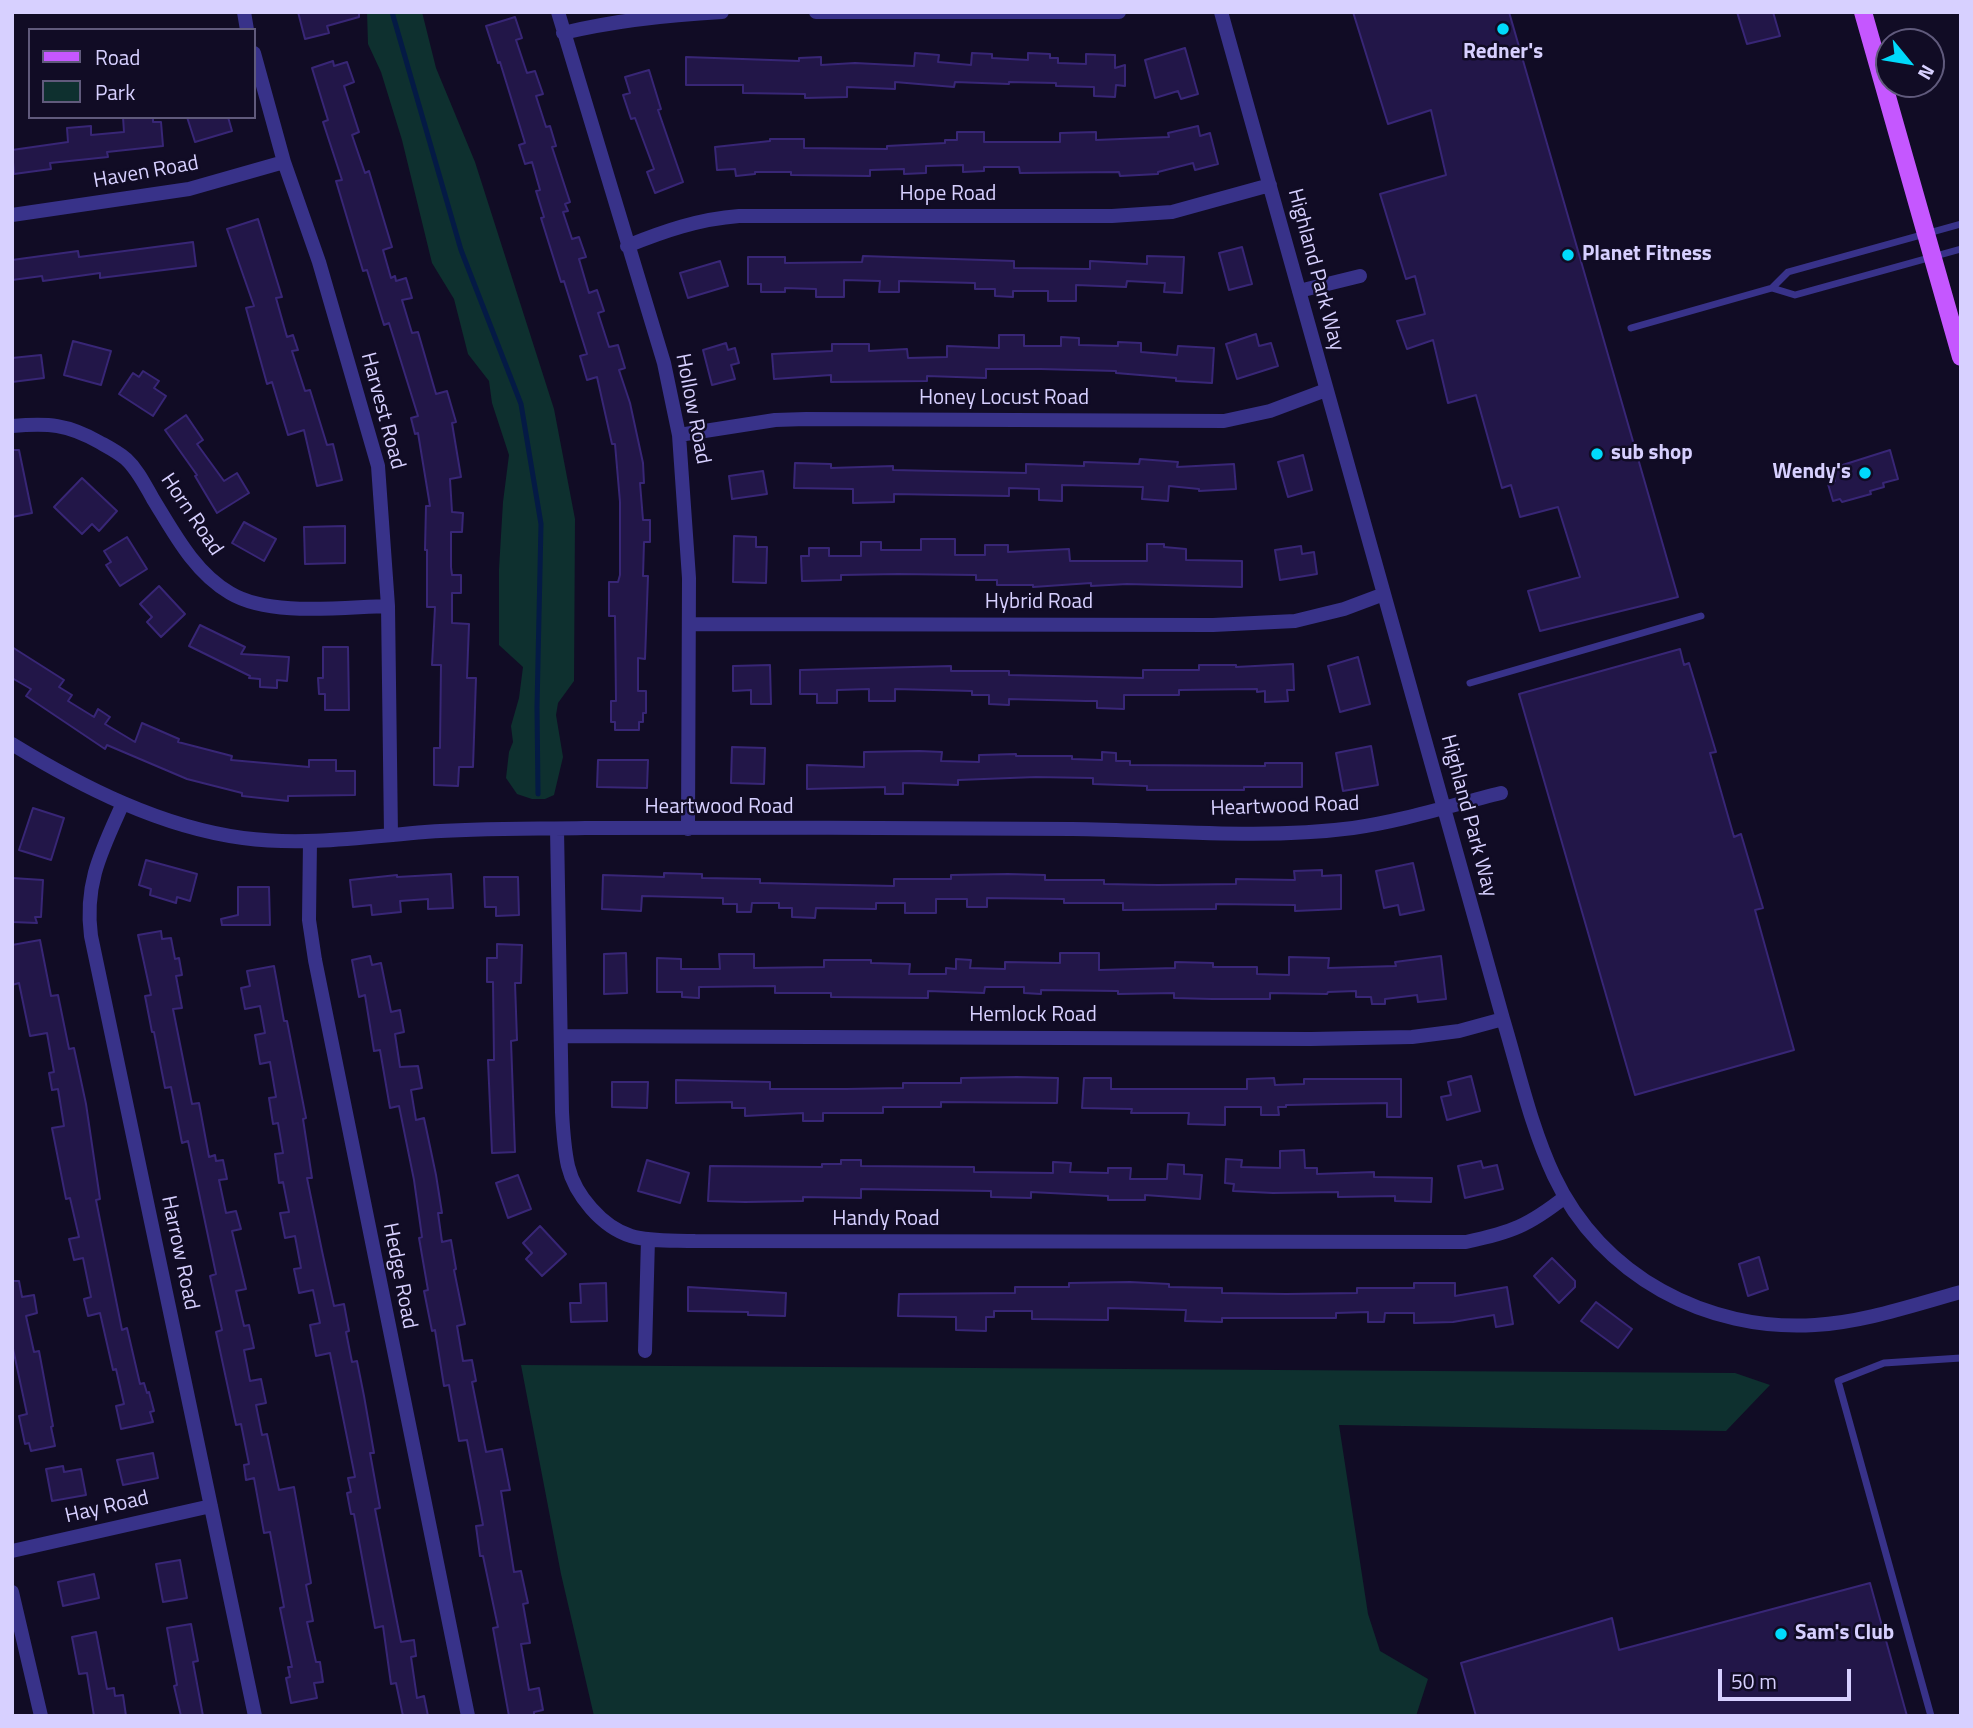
<!DOCTYPE html>
<html>
<head>
<meta charset="utf-8">
<style>
  body { margin:0 }
  #map { position:relative; width:1973px; height:1728px; overflow:hidden; background:#110c25; font-family:"Titillium Web",sans-serif }
  canvas { display:block }
  .frame { position:absolute; inset:0; border:14px solid #d7d0ff; pointer-events:none }
  .legend { position:absolute; left:28px; top:28px; width:228px; height:91px; box-sizing:border-box; background:#110c25; border:2px solid #605a7c; margin:0; padding:9px 12px; list-style:none; font-size:21px; color:#d7d0ff }
  .legend li { display:flex; align-items:center; gap:14px; height:35px }
  .legend b { width:35px; border:2px solid #605a7c }
  .north { position:absolute; left:1875px; top:28px; width:70px; height:70px; box-sizing:border-box; background:#110c25; border:2px solid #605a7c; border-radius:50%; rotate:120deg; font-size:19px; font-weight:700; line-height:28px; text-align:center; color:#d7d0ff }
  .north::after { content:''; display:block; margin:auto; width:24px; height:32px; background:#00dafb; clip-path:polygon(50% 0,100% 100%,50% 72%,0 100%) }
  .scale { position:absolute; left:1718px; top:1669px; width:133px; height:32px; box-sizing:border-box; border:4px solid #d7d0ff; border-top:0; padding-left:9px; font-size:21px; line-height:24px; white-space:nowrap; color:#d7d0ff; -webkit-text-stroke:5px #110c25; paint-order:stroke }
</style>
</head>
<body>
<div id="map">
<canvas width="1973" height="1728"></canvas>
<div class="frame"></div>
<ul class="legend">
<li><b style="height:9px;background:#c557ff"></b>Road</li>
<li><b style="height:19px;background:#0e302f"></b>Park</li>
</ul>
<div class="north">N</div>
<div class="scale">50 m</div>
</div>
<script>
const ctx = document.querySelector('canvas').getContext('2d');
ctx.lineJoin = 'round';
function paint(path, color) { ctx.fillStyle = color; ctx.fill(path, 'evenodd'); }
function strokePath(path, color, width, dash) { ctx.strokeStyle = color; ctx.lineWidth = width; ctx.lineCap = dash ? 'butt' : 'round'; ctx.setLineDash(dash || []); ctx.stroke(path); }
function drawText(font, color, halo, rows, align = 'center') {
  ctx.font = font + ' "Titillium Web",sans-serif'; ctx.lineWidth = 5; ctx.setLineDash([]); ctx.textBaseline = 'middle'; ctx.strokeStyle = halo; ctx.fillStyle = color; for (const [text, x, y, turn = 0] of rows) {
    ctx.save(); ctx.translate(x, y); ctx.rotate((+turn || 0) * Math.PI / 180); ctx.textAlign = isNaN(turn) ? turn : align; if (halo) ctx.strokeText(text, 0, 0); ctx.fillText(text, 0, 0); ctx.restore();
  }
}
const green = new Path2D(`
  M367 12H422L436 68 475 162 554 409 575 519 574 681 558 703 556 715 563 757 554 795 545 799H532L517 794 506 778 509 752 513 742 511 726 519 698 523 667 499 645V569L503 502 509 455 492 403 489 381 468 354 454 299 432 263 402 140 381 72 368 44Z
  M521 1365 1735 1373 1770 1385 1726 1431 1339 1425 1368 1614 1380 1651 1428 1679 1416 1716H594L561 1574Z`);
const stream = new Path2D(`
  M392 12 461 250 521 404 541 524 537 707 538 794`);
const building = new Path2D(`
  M298 12H359V17L327 26 329 33 305 39Z
  M1353 12H1509L1678 597 1540 631 1528 591 1580 577 1558 507 1520 517 1511 485 1502 488 1476 395 1448 403 1433 340 1407 349 1397 321 1425 314 1415 276 1406 279 1380 194 1446 175 1431 110 1388 124Z
  M1737 12H1773L1780 36 1747 44Z
  M515 17 522 38 516 40 527 73 535 71 543 94 536 96 546 127 550 126 556 146 552 147 570 202 565 204 568 211 563 212 572 239 579 237 586 257 579 259 589 293 597 290 604 311 598 313 609 347 618 345 625 368 619 370 630 403 643 463 644 483H640L643 520H650V542H644L643 576H648L645 659 638 658V691H646V713H643V722H639V730H615V722H611V701H616L615 616H609V582H618L620 575V502L615 444H612L597 377 587 380 580 356 587 354 564 281 561 282 541 218 544 217 536 191 540 190 532 162 525 164 519 145 525 143 500 62 498 63 486 26Z
  M1185 48 1198 94 1181 99 1178 91 1155 98 1145 60Z
  M915 53 939 55 938 62 971 65 972 53 992 54V58L1028 60V53L1050 54V58H1058V63L1086 64V54L1115 55V68L1125 65V86L1116 85 1115 97 1094 96V87L1056 86V83L1009 82V84L955 82 954 87 895 82V89L847 87V97L805 98V94L743 93V85H686V57L799 61V58L821 57V65L855 63 914 66Z
  M333 61 334 66 347 62 354 82 344 86 359 132 352 135 365 173 369 171 392 247 383 250 391 278 395 276 396 281 406 278 412 298 402 300 412 333 418 332 436 394 447 391 456 422 452 423 461 477 450 479 452 512 463 513 462 532H451V567L452 575H461V593H452V623L469 624 467 678H476L473 767H459L458 786 434 785V748H440L441 665H432L435 607H427V550H425L426 506H430L418 433 415 434 411 418 418 416 389 323 384 325 367 270 363 271 336 181 342 180 323 122 328 120 312 68Z
  M649 70 661 109 658 110 683 182 655 193 647 172 654 169 635 118 631 119 623 95 630 93 625 77Z
  M123 117H153V122H161L163 146 107 152 108 157 50 163 51 169 14 174 12 150 68 142 67 128 91 126V135L124 132Z
  M187 117H228L232 131 195 142Z
  M1198 126 1200 136 1210 133 1218 164 1195 170 1193 163 1158 172V174L1120 176 1119 172 1020 173 1019 167H984V171L963 172V165L926 166V173L904 174V169L870 170V176L791 175V172H755V174L736 176 735 169 717 170 715 147 770 141V139H804V148L887 149V146L945 143V140H957V132H984V142H1060V133L1096 132V140L1169 137 1168 133Z
  M258 219 282 297 276 298 287 337 293 335 298 350 292 351 305 391 310 390 327 445 333 444 342 480 317 486 304 430 288 435 272 382 267 384 246 308 254 306 227 229Z
  M193 242 196 266 100 278V273L43 281 42 276 12 280V260L78 251 79 257Z
  M1242 247 1252 284 1229 290 1219 253Z
  M863 256 1014 261V268L1090 269V261L1147 264V256L1184 257 1182 293 1164 292 1165 283 1127 281 1126 287 1076 285V301H1048V291H1013V297L995 296V289H975V283L899 281V292H879L880 281 844 280V297H816V289L785 288V292H761V284H748V257H785V263L862 262Z
  M720 261 728 286 688 298 680 273Z
  M1256 334 1259 346 1271 343 1278 366 1237 379 1226 344Z
  M999 335H1024V346H1061V337L1079 338V345L1118 346V342L1141 343V352L1177 355 1178 346 1214 348 1212 383 1176 381V378L1116 373V371L1041 369H986V378L927 376V381L831 382V375L774 379 772 354 832 351V344H869V351L907 349 908 358 947 357V346L999 348Z
  M73 341 111 351 101 385 64 375Z
  M726 343 728 350 735 348 739 363 731 365 735 379 712 385 703 350Z
  M41 355 44 378 12 382V358Z
  M143 371 159 381 154 388 166 396 153 416 119 394 133 373 139 377Z
  M186 415 203 440 197 444 224 481 237 473 249 493 217 513 195 476 197 475 165 430Z
  M12 450H19L32 513 12 517Z
  M1890 450 1898 479 1883 483 1884 487 1870 491 1871 494 1842 502 1840 499 1833 501 1828 484 1835 481 1833 468Z
  M1303 455 1312 490 1288 497 1278 462Z
  M1140 459 1178 462 1177 467 1234 464 1236 489 1199 491V489L1169 486 1168 501 1142 499 1143 487 1062 485V501L1039 500V489L1009 488V496L894 494V502L853 503V489L794 488 795 463 831 464V468L893 466V470L1026 473V464L1084 466V462L1139 464Z
  M763 471 767 494 732 499 729 476Z
  M82 478 117 511 99 531 92 524 82 534 54 507Z
  M244 522 276 539 264 561 232 543Z
  M345 526V563L305 564 304 527Z
  M734 536 756 537V547H767L766 583 733 582Z
  M127 537 147 569 120 586 106 565 111 562 104 551Z
  M921 539H955V555H985V545H1008V552L1069 549 1070 561H1147V544H1164V547L1186 549V560L1242 561V587L1127 584 1091 586V583L1033 587V585H997V580H976V575L898 574 841 575V580L802 581 801 556H809V548H829V556H861V542H881V550H921Z
  M1301 546 1302 554 1314 552 1317 574 1280 580 1275 550Z
  M159 586 185 614 161 637 147 622 152 617 140 604Z
  M200 625 245 647 241 654 289 657 287 681 277 680V688L260 687V679L249 678 250 676 189 646Z
  M12 647 64 680 59 687 72 695 68 701 94 717 98 709 110 717 105 724 135 742 142 723 179 739 178 742 232 756 231 760 309 767V760H336V771H355V795L288 796V801L242 796V793L187 779 107 745 105 749 26 696 31 689 12 678Z
  M323 647H348L349 710H325V694H319L318 678H323Z
  M1680 649 1684 665 1689 663 1716 752 1710 753 1734 837 1741 834 1763 908 1755 910 1794 1050 1635 1095 1519 694Z
  M1358 657 1370 704 1340 712 1328 666Z
  M1293 664 1294 690H1287L1288 701 1265 702V691L1257 692V689L1179 690V695H1124V709L1097 708V701H1086L1009 699V705L989 704V695H972V691L895 689V701H869V689L837 690V703H817V694H800V670L951 666V671H1009V675L1143 678V670H1199V665H1236V667Z
  M770 665 771 704H751V690L733 691V666Z
  M1371 746 1378 785 1343 791 1336 753Z
  M732 747 765 748 764 784 731 783Z
  M919 751 942 752 941 761 979 762V755L1016 754V756H1072V759L1102 760V752L1116 753V761H1130V765L1265 766V763H1302V787H1244V790H1147V786L1093 784V778L1036 777 958 780V785L903 783V794H885V787L807 789V765L864 767V752Z
  M598 760H648L647 788 597 787Z
  M33 808 64 818 51 860 19 850Z
  M146 860 197 874 190 901 177 897 176 903 150 895 151 889 139 885Z
  M1413 863 1424 910 1400 915 1398 905 1384 908 1376 871Z
  M1322 870V876L1341 875V909L1295 911V905L1216 904V909L1123 910V903H1064V899L987 898V907H967V899H936V913H905V903H876V909L816 908 815 918 792 917V908H779V903H752L751 912H737V904H723V898L642 896 641 911 602 909 603 875 664 877V873L702 874V878L760 879V883L894 886V879H951V875L1008 874 1045 875V880H1104V884L1158 885 1236 884V879L1295 880 1294 871Z
  M451 874 453 908 428 909V899L400 901 401 912 372 915 371 905 353 907 350 880 397 875V877Z
  M484 877H518L519 915 496 916V907H485Z
  M12 878 43 880 41 917H35L37 923 12 922Z
  M238 887H269L270 925H222L221 919 238 915Z
  M161 931 162 939 171 938 175 959 179 958 182 975 176 976 182 1008 173 1009 192 1104 199 1103 209 1157 215 1155 216 1161 223 1160 227 1179 219 1180 226 1213 236 1211 241 1229 232 1231 246 1289 236 1291 244 1326 249 1325 254 1348 244 1350 250 1381 261 1379 266 1403 256 1405 262 1435 267 1434 279 1490 294 1487 311 1583 306 1585 313 1621 307 1622 316 1662H320L323 1682 314 1683 317 1698 291 1703 286 1678 290 1677 288 1667H292L280 1608 284 1607 270 1532 264 1533 254 1478 246 1480 244 1465 249 1464 241 1424 236 1425 216 1332 222 1330 210 1276 216 1274 188 1141 182 1143 171 1087 165 1088 154 1032H152L145 996 151 995 138 935Z
  M40 940 51 996 58 995 69 1049 74 1048 86 1104 100 1199 96 1200 122 1330 127 1328 140 1384 144 1383 147 1393 149 1392 154 1411 150 1412 153 1422 121 1429 116 1406 124 1404 116 1369 113 1370 100 1313 88 1316 84 1299 91 1297 83 1258 74 1260 69 1239 79 1237 70 1198 66 1199 52 1128 64 1126 58 1089 52 1090 49 1073 54 1072 47 1033 30 1036 19 983 12 985V945Z
  M497 944 522 945 521 983H515L517 1040 511 1041 515 1152 492 1153 488 1060H494L493 982H487V958H497Z
  M626 953 627 993 604 994V954Z
  M1060 953H1099V970L1175 968V962L1213 963V967H1257V974L1289 975V957L1329 958 1328 968 1396 966 1395 962 1441 956 1446 999 1418 1002 1417 995 1385 999V1004H1372L1371 997H1356V991L1328 992 1327 994 1270 993V999H1212L1174 998V993L1118 994V991L1041 990V994L1024 993V987H985L984 993 928 991V998L831 997V993H775V986L699 987V998L682 997V992H657V958L681 959V969H720L719 954H754V968L824 967V960H871V963L910 964 909 974H946V968L956 969V959L971 960 970 968 1005 969V962L1060 963Z
  M370 956 372 965 381 963 391 1012 400 1010 404 1032 395 1034 400 1067 418 1066 422 1088 411 1090 416 1120 424 1118 436 1175 442 1213H438L442 1242 451 1240 456 1269 454 1270 465 1324 457 1326 463 1361 472 1360 476 1381 472 1382 486 1452 502 1449 510 1490 501 1491 514 1572 521 1571 528 1603 523 1604 530 1643 521 1644 529 1690 539 1688 543 1710 534 1712V1716H509L493 1628 498 1627 483 1556H480L476 1526 483 1525 479 1503 467 1440 459 1441 449 1385 444 1386 435 1330 432 1331 424 1291 428 1290 419 1238 422 1237 414 1180 399 1106 390 1108 380 1050 374 1051 365 995 359 997 352 960Z
  M274 966 284 1021H287L306 1118 303 1119 312 1178H307L322 1251 334 1306 344 1304 349 1331 346 1332 352 1362 357 1361 364 1396 374 1453H370L380 1508 375 1509 390 1586 401 1642 414 1640 416 1656 411 1657 417 1698 424 1696 428 1716H403L396 1683 391 1684 383 1626 375 1628 354 1514H351L347 1493 351 1492 348 1478 355 1477 330 1353 316 1356 310 1325 320 1323 313 1290 299 1293 294 1269 301 1268 295 1236 285 1238 280 1213 289 1212 283 1182 279 1183 275 1154 283 1153 278 1123 273 1124 269 1098 276 1097 270 1062 260 1064 255 1035 265 1033 260 1006 245 1009 241 988 250 986 247 971Z
  M1471 1076 1480 1111 1447 1120 1441 1097 1451 1095 1448 1082Z
  M1017 1077 1058 1078 1057 1103 941 1102V1107H883V1113H823V1121H803V1113L745 1116V1108H732V1102L676 1103V1080L770 1082V1089H846L903 1088V1083H961V1078Z
  M1084 1078H1111V1089H1247V1079L1274 1078 1275 1085 1304 1084V1079H1401V1117H1387V1103L1286 1105V1107H1278L1279 1115H1261V1107H1225V1125L1188 1124 1189 1113H1131L1132 1109 1082 1108Z
  M612 1082H648L647 1108 612 1107Z
  M1304 1150 1305 1168H1317V1174L1374 1172V1177L1432 1178 1431 1202 1395 1201V1196L1338 1197V1192L1273 1193 1233 1191 1234 1184 1225 1183 1226 1159 1242 1160 1241 1167 1280 1168V1151Z
  M647 1160 689 1173 680 1203 638 1191Z
  M841 1160H861V1166L974 1167V1172L1053 1173V1162L1071 1163 1070 1172 1108 1173V1168H1131L1130 1179H1167L1168 1164 1184 1165V1174L1202 1175 1200 1199 1145 1195V1200H1108V1196L1031 1192V1198L991 1197V1191L861 1189V1198L803 1197V1201L745 1202 708 1201 710 1166 822 1167V1164H841Z
  M1481 1161 1483 1168 1497 1165 1503 1189 1465 1198 1458 1166Z
  M518 1175 531 1209 508 1218 496 1183Z
  M540 1226 566 1254 542 1276 526 1259 532 1253 523 1243Z
  M1759 1257 1768 1289 1748 1296 1739 1264Z
  M1552 1258 1575 1281V1287L1559 1303 1534 1276Z
  M12 1281H19L22 1297 34 1295 37 1313 26 1316 34 1352 39 1351 53 1426 51 1427 55 1446 31 1451 29 1443 25 1444 19 1416 27 1414 12 1344Z
  M1130 1282 1169 1284V1287L1222 1288V1293L1286 1294 1357 1293V1288H1414V1283H1455V1296L1507 1287 1513 1324 1496 1327 1494 1315 1453 1322 1414 1323V1313H1385L1384 1322H1368V1312L1336 1313V1318H1222V1322L1185 1321 1186 1310 1108 1308V1320L1032 1319V1311H994V1317H986V1331L956 1330V1317L898 1316 899 1294 1015 1293V1287H1069V1283Z
  M606 1283 607 1321 571 1322 570 1303H581L580 1284Z
  M688 1287 786 1293 785 1316 748 1315V1312L688 1311Z
  M1596 1302 1632 1329 1618 1348 1581 1321Z
  M153 1453 158 1478 123 1485 117 1460Z
  M63 1466 64 1472 81 1469 86 1495 52 1501 46 1469Z
  M180 1560 187 1598 163 1602 156 1564Z
  M94 1574 99 1598 63 1606 58 1582Z
  M1870 1583 1907 1716H1476L1461 1663 1612 1618 1619 1650Z
  M191 1624 198 1661 193 1662 203 1716H181L174 1686 177 1685 167 1628Z
  M96 1632 107 1689 114 1688 115 1696 123 1695 126 1716H94L87 1673 79 1674 72 1637Z`);
const lane = new Path2D(`
  M1772 288 1795 295 1961 249
  M1631 328 1772 288 1788 272 1961 224
  M1470 683 1701 616
  M1931 1716 1838 1381 1884 1363 1961 1358`);
const street = new Path2D(`
  M244 12 247 30
  M558 12 664 363 679 435 689 578 688 829
  M816 12H1119
  M1221 12 1503 1019C1519 1072 1531 1127 1554 1176 1601 1276 1707 1332 1815 1325 1865 1322 1913 1305 1961 1292
  M563 33C618 20 667 15 722 12
  M254 53 284 162 319 262 378 466 388 606 391 835
  M12 215 189 189 284 162
  M627 246C664 231 699 219 739 216H1112L1172 212 1270 185
  M1299 291 1360 276
  M12 426C49 423 67 424 99 442 108 447 118 452 126 459 138 470 145 485 153 499 174 533 194 572 230 593 270 617 342 607 388 606
  M679 435 775 420 806 419 1224 421 1270 411 1326 390
  M690 624 1213 625 1295 621 1344 609 1384 594
  M12 744C82 787 161 827 243 838 304 846 364 837 425 832 478 828 532 829 585 828 747 827 910 828 1072 829 1164 830 1261 840 1353 828 1403 821 1452 805 1501 793
  M123 803C102 850 84 883 91 936L255 1716
  M557 829 562 1112C563 1130 564 1148 568 1166 575 1195 602 1227 631 1236 651 1242 674 1240 695 1241L1466 1242C1512 1232 1528 1226 1565 1197
  M310 841 309 920 315 960 468 1716
  M562 1036 1311 1039 1412 1037 1459 1031 1503 1019
  M645 1351 648 1239
  M12 1551 211 1506
  M12 1592 41 1716`);
const primary = new Path2D(`
  M1863 12 1961 357`);
const markers = [
  [1503,29,7,"#00dafb"],
  [1568,255,7,"#00dafb"],
  [1597,454,7,"#00dafb"],
  [1865,473,7,"#00dafb"],
  [1781,1634,7,"#00dafb"]
];
const poiNames = [
  ["Redner's",1503,53,"center"],
  ["Planet Fitness",1582,255],
  ["sub shop",1611,454],
  ["Wendy's",1851,473,"right"],
  ["Sam's Club",1795,1634]
];
const streetNames = [
  ["Haven Road",146,173,-10],
  ["Hope Road",948,195],
  ["Highland Park Way",1315,270,75],
  ["Honey Locust Road",1004,399],
  ["Hollow Road",692,409,79],
  ["Harvest Road",382,411,75],
  ["Horn Road",191,515,56],
  ["Hybrid Road",1039,603],
  ["Heartwood Road",1285,807,-2],
  ["Heartwood Road",719,808],
  ["Highland Park Way",1468,816,75],
  ["Hemlock Road",1033,1016],
  ["Handy Road",886,1220],
  ["Harrow Road",179,1253,78],
  ["Hedge Road",399,1276,79],
  ["Hay Road",107,1508,-13]
];
paint(green, '#0e302f');
strokePath(stream, '#041a45', 5);
paint(building, '#221648');
strokePath(building, '#382676', 2);
strokePath(lane, '#383289', 7);
strokePath(street, '#383289', 14);
strokePath(primary, '#c557ff', 18);
for (const [x, y, r, color] of markers) { const dot = new Path2D(); dot.arc(x, y, r, 0, 2 * Math.PI); ctx.fillStyle = color; ctx.fill(dot); strokePath(dot, '#110c25', 2.5); }
drawText('bold 21px', '#d7d0ff', '#110c25', poiNames, 'left');
drawText('21px', '#d7d0ff', '#110c25', streetNames);
</script>
</body>
</html>
